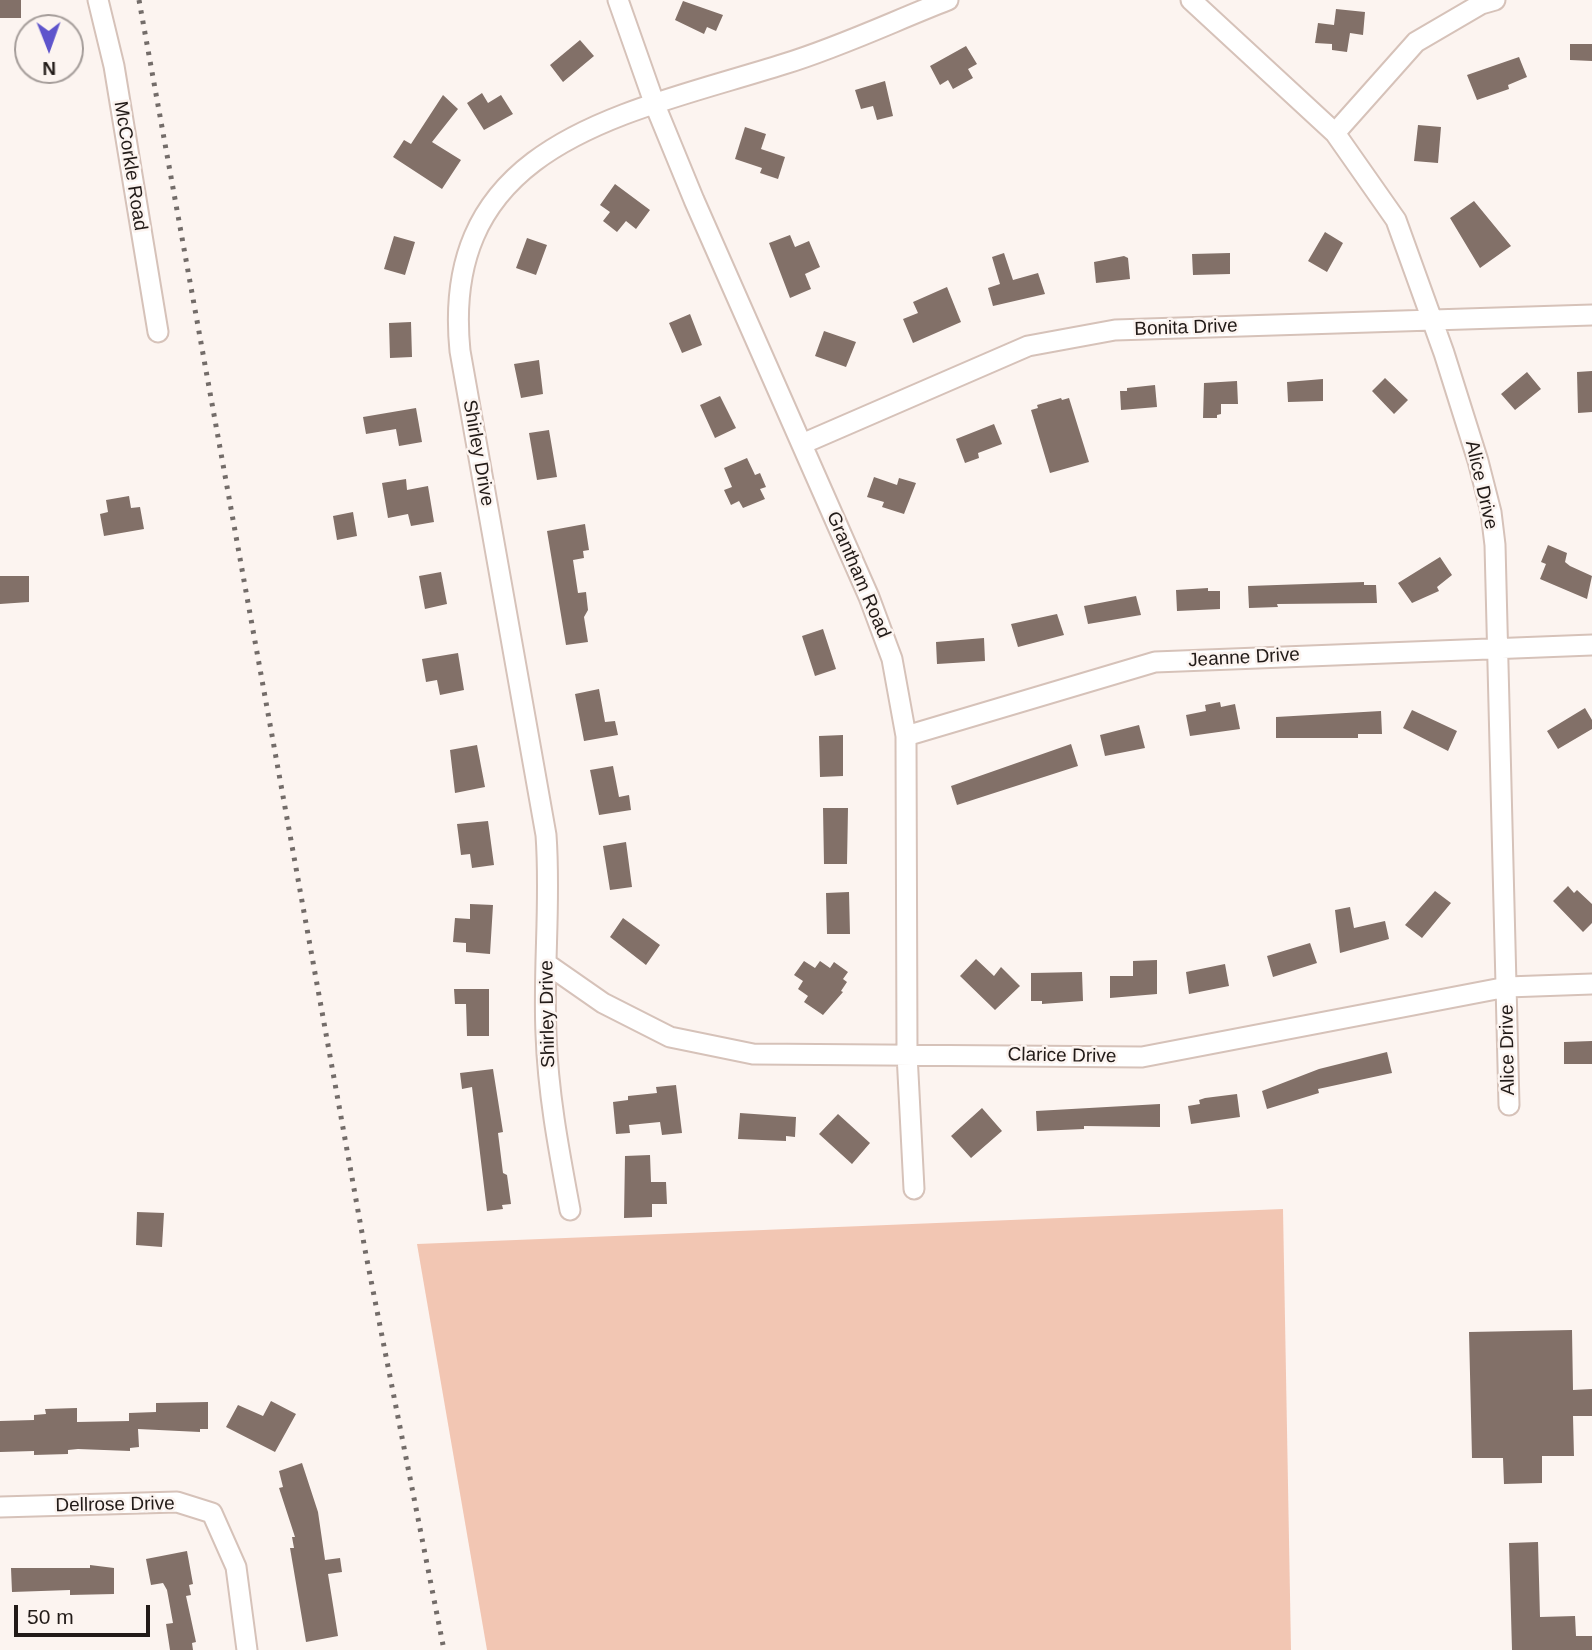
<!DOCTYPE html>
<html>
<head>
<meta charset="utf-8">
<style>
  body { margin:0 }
  #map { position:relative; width:1592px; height:1650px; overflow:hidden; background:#fcf4f0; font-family:Arial,sans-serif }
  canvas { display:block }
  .north { position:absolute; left:14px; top:14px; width:70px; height:70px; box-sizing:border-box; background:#fcf4f0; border:2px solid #a59d9a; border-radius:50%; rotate:179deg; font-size:19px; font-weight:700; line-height:28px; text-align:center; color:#221b18 }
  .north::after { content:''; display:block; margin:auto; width:24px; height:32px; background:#5e54cc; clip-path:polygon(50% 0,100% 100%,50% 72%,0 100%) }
  .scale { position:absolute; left:14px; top:1605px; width:136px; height:32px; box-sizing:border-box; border:4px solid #221b18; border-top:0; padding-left:9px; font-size:21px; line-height:24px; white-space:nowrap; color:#221b18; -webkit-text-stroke:5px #fcf4f0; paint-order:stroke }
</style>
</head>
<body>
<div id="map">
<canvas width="1592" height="1650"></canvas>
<div class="north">N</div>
<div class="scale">50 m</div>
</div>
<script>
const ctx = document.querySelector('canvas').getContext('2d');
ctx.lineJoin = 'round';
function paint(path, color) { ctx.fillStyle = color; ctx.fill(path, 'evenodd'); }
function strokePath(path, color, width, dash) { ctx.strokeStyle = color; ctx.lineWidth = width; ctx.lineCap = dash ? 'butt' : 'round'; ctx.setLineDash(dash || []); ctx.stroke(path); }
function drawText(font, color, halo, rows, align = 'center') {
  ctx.font = font + ' Arial,sans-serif'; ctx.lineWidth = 5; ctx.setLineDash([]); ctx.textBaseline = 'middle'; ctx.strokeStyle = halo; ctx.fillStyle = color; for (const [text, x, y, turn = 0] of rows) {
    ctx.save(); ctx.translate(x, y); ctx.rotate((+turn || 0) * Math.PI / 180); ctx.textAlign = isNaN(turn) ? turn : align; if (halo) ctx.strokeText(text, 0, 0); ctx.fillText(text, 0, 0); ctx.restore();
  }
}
const green = new Path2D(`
  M1283 1209 1291 1650H487L417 1244Z`);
const building = new Path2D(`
  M0 0H21V18H0Z
  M683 1 723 15 716 31 707 27 704 34 675 20Z
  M1336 9 1365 12 1363 35 1350 33 1347 52 1332 50V44L1315 43 1318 23 1334 25Z
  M580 40 594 56 563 82 550 65Z
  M1570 44H1592V61L1570 60Z
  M966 46 977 64 968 69 973 78 953 89 948 80 940 85 930 66Z
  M1519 57 1527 77 1508 85 1509 89 1477 100 1467 75Z
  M885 81 893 116 877 120 873 106 861 109 855 90Z
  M482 93 488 103 501 95 513 114 484 130 467 103Z
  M443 95 458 109 432 142 461 160 442 189 393 157 404 140 411 144Z
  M1418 125 1441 127 1438 163 1414 161Z
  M745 127 766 134 761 149 785 157 778 179 760 173 762 168 735 159Z
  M615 184 650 210 636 229 626 221 617 232 603 221 610 212 600 205Z
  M1474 201 1511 246 1480 268 1450 218Z
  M1325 232 1343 243 1327 272 1308 261Z
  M790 235 795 247 809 241 820 267 805 274 811 289 790 298 769 243Z
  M394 236 415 242 405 275 384 269Z
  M527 238 547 245 536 275 516 268Z
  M1004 253 1013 280 1038 273 1045 294 993 306 988 288 1000 284 992 257Z
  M1230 253V274L1193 275 1192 254Z
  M1124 256 1128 258 1130 279 1096 283 1094 262Z
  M947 287 961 322 913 343 903 319 918 313 913 302Z
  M690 314 702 345 682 353 669 323Z
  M411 322 412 357 390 358 389 323Z
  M824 331 856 342 846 367 815 356Z
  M539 360 543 394 521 398 514 364Z
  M1592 371V412L1578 413 1577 372Z
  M1527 372 1541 389 1515 410 1501 394Z
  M1385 378 1408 400 1394 414 1372 391Z
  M1323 379V401L1288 402 1287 382Z
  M1237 381 1238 404H1221V414L1217 415V418H1203L1204 383Z
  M1155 385 1157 407 1121 410 1120 391H1127V388Z
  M720 396 736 428 715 438 700 405Z
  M1061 398 1062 400 1069 398 1089 462 1050 473 1031 410 1038 408 1037 405Z
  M416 408 422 442 399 446 396 429 366 434 363 417Z
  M994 424 1002 444 978 453 979 458 965 463 956 439Z
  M549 430 557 477 537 480 529 433Z
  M747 458 755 475 760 473 766 487 760 489 765 499 743 508 739 501 731 505 724 490 732 487 724 468Z
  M874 477 897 485 899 478 916 483 904 514 882 507 884 502 867 497Z
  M406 479 407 490 428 486 434 522 411 526 408 514 388 518 382 483Z
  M129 496 131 508 140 507 144 529 104 536 100 514 108 512 106 500Z
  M353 512 357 536 337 540 333 516Z
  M585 524 589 550 583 551 584 558 573 560 578 593 586 592 588 610 584 617 588 642 566 645 547 531Z
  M1548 545 1567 553 1565 562 1570 566 1592 576 1587 599 1540 579 1546 564 1541 562Z
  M1440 557 1452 575 1437 587 1439 591 1412 603 1398 583Z
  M441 572 447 604 425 609 419 576Z
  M0 576H29V602L0 604Z
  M1364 582V585H1376L1377 603 1277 604 1278 607 1249 608 1248 586Z
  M1208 588V591H1220V609L1177 611 1176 590Z
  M1136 596 1141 615 1088 624 1084 606Z
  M1057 614 1064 635 1018 647 1011 624Z
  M823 629 836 669 815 676 802 636Z
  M984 638 985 661 937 664 936 642Z
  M458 653 464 690 440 695 437 680 426 682 422 659Z
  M599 689 605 722 615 721 618 735 584 741 575 694Z
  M1220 702 1221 707 1235 704 1240 729 1190 736 1186 715 1206 711 1205 705Z
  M1585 708 1592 720V729L1558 749 1547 731Z
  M1412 710 1457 731 1448 751 1403 728Z
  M1381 711 1382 734H1358V738H1276V717Z
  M1139 725 1145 748 1105 756 1100 735Z
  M843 735V776L820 777 819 736Z
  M1071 744 1078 766 957 805 951 786Z
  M477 745 485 787 455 793 450 750Z
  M613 766 619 797 629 795 631 810 599 815 590 770Z
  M823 808H848L847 864H824Z
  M488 821 494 865 472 868 470 854 461 855 457 824Z
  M626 842 632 887 610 890 603 846Z
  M1568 886 1574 893 1577 890 1592 904V923L1583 932 1553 901Z
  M1435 891 1451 903 1422 938 1405 925Z
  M849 892 850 934H827L826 893Z
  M470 904 493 905 490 954 466 952V943L453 942 455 918 470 919Z
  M1350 907 1354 928 1385 921 1389 939 1340 953 1335 910Z
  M623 918 660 945 646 965 610 937Z
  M1310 943 1317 963 1273 977 1267 956Z
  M976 959 994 976 1001 967 1020 986 995 1010 960 976Z
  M1157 960V994L1110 998V976H1133V961Z
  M804 961 815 968 820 961 830 968 834 962 848 972 843 979 847 982 841 991 843 992 823 1015 804 1002 808 996 798 989 803 981 794 975Z
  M1225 964 1229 986 1189 994 1186 972Z
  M1082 972 1083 1001 1042 1004V1001H1031V973Z
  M454 989H489V1036H467L466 1004H455Z
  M1592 1041V1064H1564V1042Z
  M1387 1052 1392 1073 1318 1089 1319 1093 1267 1109 1262 1091 1319 1069Z
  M493 1069 503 1132 498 1133 503 1173 507 1175 511 1204 502 1205 503 1209 487 1211 472 1087 462 1089 460 1073Z
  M676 1085 682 1133 662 1135 660 1122 629 1125 630 1133 616 1134 613 1102 628 1100V1096L657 1093 656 1087Z
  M1237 1094 1240 1117 1191 1124 1188 1106 1200 1104 1199 1100 1205 1098Z
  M1160 1104V1127L1084 1126V1129L1037 1131 1036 1111Z
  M982 1108 1002 1131 971 1158 951 1136Z
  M740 1113 796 1117 795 1137 786 1136V1141L738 1139Z
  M838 1114 870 1143 852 1164 819 1134Z
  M650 1155 651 1182H666L667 1204H652V1217L624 1218 625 1156Z
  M137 1212 164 1213 162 1247 136 1245Z
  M1572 1330 1573 1390 1592 1389V1416H1573L1574 1456H1542V1483L1504 1484 1503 1458H1472L1469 1332Z
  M271 1401 296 1414 275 1452 226 1427 238 1405 263 1416Z
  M208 1402V1429H200V1432L138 1429 139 1447 130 1448V1451L78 1449 68 1450V1454L34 1455V1451L0 1452V1421L34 1420V1415L46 1414 45 1409 77 1408V1422L129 1421V1413L156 1412V1403Z
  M302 1463 318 1512 325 1560 340 1558 342 1572 328 1574 338 1636 306 1642 290 1548H294L292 1537H295L279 1488 283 1487 279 1471Z
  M1538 1542 1540 1617 1575 1616 1576 1636H1592V1650H1512L1509 1543Z
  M187 1551 193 1584 189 1585 191 1595 186 1596 196 1642 192 1643 193 1650H170L166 1624 173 1623 167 1590 163 1583 151 1585 146 1559Z
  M90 1565 114 1568V1594L70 1595V1590L12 1592 11 1568H90Z`);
const minor = new Path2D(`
  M98 0 114 66 158 332
  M618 0 655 105 694 200 869 597 892 659 906 736 907 1054 914 1189
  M1191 0 1335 133 1396 220 1444 353 1478 461 1491 512 1495 545 1509 1105
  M1335 133 1416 42 1481 4 1495 0
  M802 444 1028 346 1115 330 1592 315
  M906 736 1155 662 1592 645
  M547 964 603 1003 670 1037 753 1054 1142 1057 1507 987 1592 984
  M570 1210C559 1151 548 1094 546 1034 543 968 551 901 546 835L460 351C439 141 626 114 784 64 840 47 894 21 948 0
  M0 1507 177 1502 212 1513 236 1567 247 1650`);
const rail = new Path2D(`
  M139 0 366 1255 444 1650`);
const streetNames = [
  ["McCorkle Road",130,166,81],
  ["Bonita Drive",1186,328,-2],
  ["Shirley Drive",478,453,80],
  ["Alice Drive",1481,485,77],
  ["Grantham Road",858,575,67],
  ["Jeanne Drive",1244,658,-3],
  ["Shirley Drive",548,1014,-91],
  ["Alice Drive",1508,1050,-91],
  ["Clarice Drive",1062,1056,1],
  ["Dellrose Drive",115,1505,-1]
];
paint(green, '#f2c6b3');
paint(building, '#827068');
strokePath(minor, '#d6c2b9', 23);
strokePath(minor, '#fff', 19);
strokePath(rail, '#736c69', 5, [3.5, 7]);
drawText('19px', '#221b18', '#fcf4f0', streetNames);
</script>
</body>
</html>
